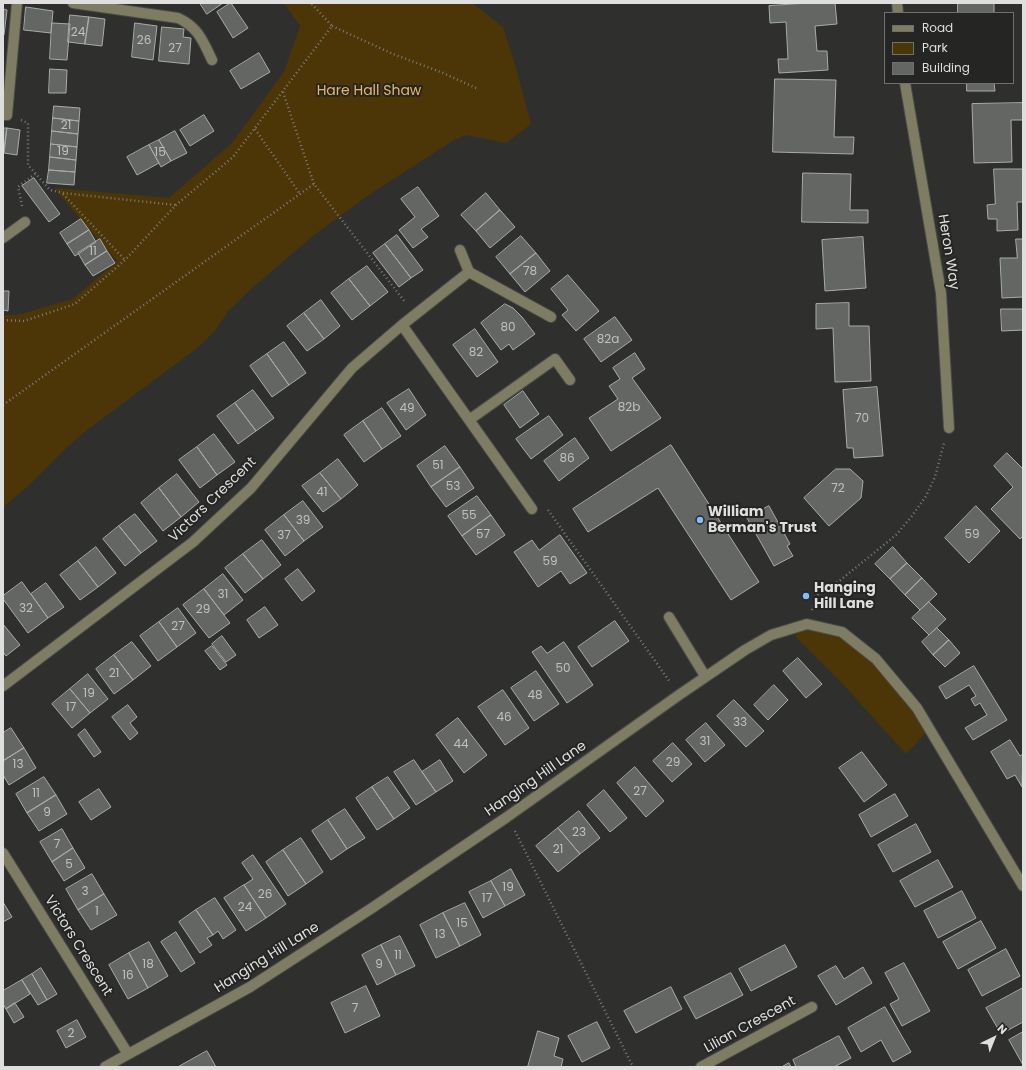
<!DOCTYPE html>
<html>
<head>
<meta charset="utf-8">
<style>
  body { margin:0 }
  #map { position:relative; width:1026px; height:1070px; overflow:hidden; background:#2f302d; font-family:Poppins,sans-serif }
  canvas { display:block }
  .frame { position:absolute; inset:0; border:4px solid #dedfde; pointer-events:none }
  .legend { position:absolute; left:884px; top:12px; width:130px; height:72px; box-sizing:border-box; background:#252624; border:1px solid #6f706e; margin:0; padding:5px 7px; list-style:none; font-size:12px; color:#dedfde }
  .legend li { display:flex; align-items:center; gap:8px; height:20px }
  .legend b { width:20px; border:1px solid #6f706e }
  .north { position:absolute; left:974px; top:1018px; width:40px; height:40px; -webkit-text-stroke:3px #252624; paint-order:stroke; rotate:43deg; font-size:11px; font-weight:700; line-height:16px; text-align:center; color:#dedfde }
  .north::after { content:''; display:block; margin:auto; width:14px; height:18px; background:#dedfde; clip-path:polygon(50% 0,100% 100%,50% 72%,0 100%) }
</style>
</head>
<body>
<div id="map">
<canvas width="1026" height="1070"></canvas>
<div class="frame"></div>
<ul class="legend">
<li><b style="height:5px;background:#7e7c62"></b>Road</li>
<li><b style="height:11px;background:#4c3607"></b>Park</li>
<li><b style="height:11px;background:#636663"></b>Building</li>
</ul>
<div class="north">N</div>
</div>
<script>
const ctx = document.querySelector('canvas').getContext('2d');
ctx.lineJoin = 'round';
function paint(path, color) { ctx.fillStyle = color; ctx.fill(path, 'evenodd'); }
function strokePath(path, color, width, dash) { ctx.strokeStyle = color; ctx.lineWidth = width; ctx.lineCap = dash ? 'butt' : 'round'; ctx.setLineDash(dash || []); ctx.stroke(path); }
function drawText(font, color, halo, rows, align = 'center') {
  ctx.font = font + ' Poppins,sans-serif'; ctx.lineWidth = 4; ctx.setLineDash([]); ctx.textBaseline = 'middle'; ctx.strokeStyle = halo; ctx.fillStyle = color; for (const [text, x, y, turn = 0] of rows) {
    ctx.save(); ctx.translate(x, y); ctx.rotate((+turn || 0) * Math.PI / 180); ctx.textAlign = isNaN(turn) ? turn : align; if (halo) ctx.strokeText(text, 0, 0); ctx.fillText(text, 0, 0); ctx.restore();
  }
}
const green = new Path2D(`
  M284 3H472L503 27 516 68 531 124 506 143 467 135 454 140 370 194 314 235 251 289 228 311 214 332 196 349 87 430 66 448 27 487 3 507V315H18L73 299 117 261 54 188 169 198 232 143 284 72 300 26Z
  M807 624 842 632 876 659 929 729 906 754 842 683 795 636Z`);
const building = new Path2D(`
  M200 3H223L207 14Z
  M231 3 248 28 233 38 217 12Z
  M808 3H835L837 24 815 26 817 51H827L828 70 779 73 778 59H788L786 22 770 23 769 6Z
  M958 3H994V13H958Z
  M26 7 53 11 51 33 24 30Z
  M3 9 7 10 4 35H3Z
  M70 15 89 17 85 44 68 42Z
  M89 17 105 19 102 46 85 44Z
  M52 23 70 24 67 60 50 59Z
  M135 23 157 26 153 60 132 57Z
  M162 27 184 29 183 37 191 38 189 64 159 61Z
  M259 53 270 72 241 89 230 71Z
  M50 69 67 70 66 93H49Z
  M775 79 836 80 834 137H854L853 154 773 152Z
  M967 83H994L995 91H967Z
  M1023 103V120H1011L1012 162 974 163 972 104Z
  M54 106 80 108 79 121 53 118Z
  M204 115 214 131 190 146 180 130Z
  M53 118 79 121 78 134 52 131Z
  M3 128H7L4 153H3Z
  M7 128 20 130 17 155 4 153Z
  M52 131 78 134 77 147 51 144Z
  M175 131 187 153 171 161 159 140Z
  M159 140 171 161 161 167 149 145Z
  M51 144 77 147 76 160 50 157Z
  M149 145 159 163 137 175 127 157Z
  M50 157 76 160 75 172 49 170Z
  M994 169H1023V202H1017L1018 230 997 231V219H988L987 205 995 204Z
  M49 170 75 172 74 185 47 183Z
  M803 173 851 174 850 210H868V223L802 222Z
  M34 178 60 214 49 222 22 186Z
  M418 187 439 216 421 229 428 237 413 248 399 230 415 217 401 199Z
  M486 193 500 210 476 231 461 215Z
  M500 210 515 227 490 248 476 231Z
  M81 219 89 230 67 244 60 233Z
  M89 230 96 242 75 256 67 244Z
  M397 235 423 270 411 278 385 244Z
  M521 236 536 253 510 274 496 257Z
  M863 237 866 288 825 291 822 240Z
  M100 239 107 251 85 265 78 253Z
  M1016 239H1023V297L1002 298 1000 258H1017Z
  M385 244 411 278 399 287 373 253Z
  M107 251 115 263 93 276 85 265Z
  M536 253 550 271 525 292 510 274Z
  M367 266 388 292 370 306 349 279Z
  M568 275 599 311 576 331 562 315 568 310 551 289Z
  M349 279 370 306 352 320 331 293Z
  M3 291H9L8 311 3 310Z
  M321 300 340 326 324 339 304 313Z
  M849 303V326H869L871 381 835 382 833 328 816 329V304Z
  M505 304 513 308 522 317 535 334 513 350 509 344 501 350 481 323Z
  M1001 309H1023V330L1002 331Z
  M304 313 324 339 307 351 287 326Z
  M615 317 632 340 601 362 584 339Z
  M475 329 498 362 477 377 453 345Z
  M284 342 306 373 289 385 267 354Z
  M635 353 645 369 632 378 661 418 611 451 589 418 618 399 609 386 620 379 613 368Z
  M267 354 289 385 272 397 250 366Z
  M877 387 883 456 854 458 853 448H847L843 390Z
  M409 389 426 415 406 430 387 403Z
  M253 390 274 418 256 431 235 403Z
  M523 391 539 414 520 428 504 405Z
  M235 403 256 431 238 444 217 416Z
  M382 408 401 436 382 449 363 421Z
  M549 416 563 435 531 459 516 439Z
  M363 421 382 449 364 462 344 435Z
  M214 434 235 462 217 475 197 447Z
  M575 438 589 458 559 481 544 461Z
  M671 445 759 582 731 600 658 488 588 532 573 509Z
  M445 446 460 467 431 487 417 466Z
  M197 447 217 475 200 488 179 460Z
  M1007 453 1023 469V536L1020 539 991 509 1013 487 994 466Z
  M338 459 358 485 341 499 320 473Z
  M460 467 474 488 446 507 431 487Z
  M836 469H850L863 481 861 498 829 526 804 498Z
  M320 473 341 499 323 512 302 486Z
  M177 474 199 502 181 517 159 488Z
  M159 488 181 517 163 531 141 503Z
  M477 496 491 515 462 536 448 516Z
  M303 501 323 527 304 541 284 515Z
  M769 506 790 544 787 546 793 556 774 566 747 518Z
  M976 506 1000 531 969 563 945 538Z
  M135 514 157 541 141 553 119 526Z
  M284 515 304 541 285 556 265 530Z
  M491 515 505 535 476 555 462 536Z
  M119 526 141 553 125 566 103 539Z
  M560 535 587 573 570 584 561 571 538 587 514 552 532 540 539 550Z
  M262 540 281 565 263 579 243 554Z
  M96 547 116 573 98 587 78 561Z
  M893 547 907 563 890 579 875 564Z
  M243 554 263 579 245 593 225 568Z
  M78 561 98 587 80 600 60 575Z
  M907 563 922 578 905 595 890 579Z
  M298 569 315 591 302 601 285 579Z
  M223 574 243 600 224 615 204 589Z
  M922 578 937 594 920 610 905 595Z
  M22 582 48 618 28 633 3 599V596Z
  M46 583 64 607 48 618 31 594Z
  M204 589 230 623 209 638 183 605Z
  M929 602 946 619 929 635 912 618Z
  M265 607 278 625 259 638 247 620Z
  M178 608 196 633 177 647 159 622Z
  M615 621 629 641 592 667 578 647Z
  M159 622 177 647 158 661 140 636Z
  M3 624 20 645 6 656 3 652Z
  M937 628 949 640 933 655 922 642Z
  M222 636 236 655 226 662 212 644Z
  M949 640 960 653 945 667 933 655Z
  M132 642 151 666 133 680 114 655Z
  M564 642 593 685 567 703 532 652 541 646 547 653Z
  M212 646 227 665 220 670 205 651Z
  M114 655 133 680 114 694 96 669Z
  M798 658 822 684 806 698 783 671Z
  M974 666 1007 720 973 740 965 728 987 715 980 703 975 706 971 699 976 696 969 685 946 699 939 687Z
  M536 671 559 704 534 721 511 688Z
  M88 674 108 699 90 713 70 689Z
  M774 685 788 700 768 720 754 705Z
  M70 689 90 713 72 728 52 704Z
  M503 690 529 728 505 745 478 707Z
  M734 700 764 731 746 747 717 716Z
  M128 705 137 717 130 723 138 733 130 740 112 717Z
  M458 718 487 755 464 773 436 735Z
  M706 723 725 745 705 762 686 740Z
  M11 728 24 748 3 761V733Z
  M85 729 101 752 94 757 78 735Z
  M1010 740 1020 756 1023 754 1022 787 1015 775 1007 779 991 752Z
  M673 743 692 764 672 782 653 761Z
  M24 748 36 768 9 785 3 775V761Z
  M862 752 887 785 864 802 839 768Z
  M414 760 436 792 416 805 394 772Z
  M440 760 453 781 436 792 422 772Z
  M635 767 664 801 646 817 617 783Z
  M44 777 56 795 27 813 16 794Z
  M388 777 410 808 394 819 372 787Z
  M372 787 394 819 377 830 356 798Z
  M99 789 111 807 91 820 79 802Z
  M604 790 627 818 610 832 587 805Z
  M895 794 908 816 871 837 859 815Z
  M56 795 67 814 39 831 27 813Z
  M345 809 365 838 347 849 328 820Z
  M579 811 600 838 580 854 558 828Z
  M328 820 347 849 331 860 312 831Z
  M916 824 931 852 893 872 878 845Z
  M558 828 580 854 558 872 536 846Z
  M62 829 73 848 52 862 40 842Z
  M301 838 323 872 306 884 283 850Z
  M73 848 85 868 64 881 52 862Z
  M283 850 306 884 288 896 266 862Z
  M253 855 286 904 266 918 244 885 253 879 242 863Z
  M938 860 953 887 915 907 900 881Z
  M511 869 525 895 505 906 491 881Z
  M92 874 104 894 78 910 66 889Z
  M491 881 505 906 483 918 469 892Z
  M244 885 266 918 246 931 224 898Z
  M962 891 976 918 938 938 924 911Z
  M104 894 117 915 91 930 78 910Z
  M215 898 236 930 223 939 218 931 213 935 196 910Z
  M3 902 12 917 3 922Z
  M465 903 481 935 460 946 443 913Z
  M196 910 213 935 207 938 212 945 200 953 179 922Z
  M443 913 460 946 436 958 420 925Z
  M981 921 996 948 958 969 943 942Z
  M176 932 195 963 181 972 161 942Z
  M400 936 415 966 396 975 381 945Z
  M149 942 168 976 148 988 129 953Z
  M381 945 396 975 377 985 362 955Z
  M785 945 797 967 751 991 739 969Z
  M1006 949 1020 976 982 996 968 970Z
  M129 953 148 988 128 999 109 965Z
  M904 963 930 1011 902 1026 890 1004 899 999 885 973Z
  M836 966 844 979 863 967 872 983 836 1005 818 976Z
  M41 968 57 994 47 1000 32 974Z
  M731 973 743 995 696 1019 684 997Z
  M32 974 47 1000 38 1005 22 980Z
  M22 980 30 994 6 1009 3 1004V991Z
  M366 986 380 1016 345 1033 331 1003Z
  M671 987 682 1009 636 1033 624 1011Z
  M1023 988V1022L1001 1034 986 1008Z
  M15 1003 24 1017 14 1023 6 1009Z
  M885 1007 911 1052 893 1062 881 1040 861 1052 848 1028Z
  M77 1020 86 1037 66 1048 57 1031Z
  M597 1022 610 1048 582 1062 568 1036Z
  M538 1031 559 1038 554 1056 563 1059 561 1067H528Z
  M1023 1032V1065L1009 1040Z
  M839 1036 851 1058 834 1067H796L793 1060Z
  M207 1051 216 1067H178Z
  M789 1063 791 1067H782Z`);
const path = new Path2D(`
  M332 26 393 54 443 73 478 89
  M283 92 314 184
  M21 120 28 123V165L50 190 63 193 175 205
  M255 129 300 194
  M63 194 125 260
  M22 206 18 187 35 174
  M3 320 24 321 75 304 125 260 176 205 233 157 332 26 311 3
  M3 405 314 184 405 302
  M548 510 670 682
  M812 610 819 592 823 587 838 582 896 535 912 516 926 496 935 477 944 443
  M515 831 633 1067`);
const minor = new Path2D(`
  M73 3 178 18C198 27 203 41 212 60
  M897 3 898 13
  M905 83 941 293 949 428
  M3 115H7L17 3
  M3 238 25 222
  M460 250 469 272 551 317
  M402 325 532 509
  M469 420 555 359 570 380
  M669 617 705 676
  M3 686 193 542 251 488 352 368 402 325 469 272
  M3 853 128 1054
  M105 1067 250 987 372 908 507 817 679 695 745 650 771 635 807 624 842 632 876 659 917 708 1023 886
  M701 1067 812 1007`);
const markers = [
  [700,520,4,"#82bcfa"],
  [806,596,4,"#82bcfa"]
];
const numberNames = [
  ["24",78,33],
  ["26",144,41],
  ["27",175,49],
  ["21",66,126],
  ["19",63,152],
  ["15",160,153],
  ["11",93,252],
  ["78",530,272],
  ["80",508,328],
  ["82a",608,340],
  ["82",476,353],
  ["82b",629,408],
  ["49",407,409],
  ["70",862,419],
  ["86",567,459],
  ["51",438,466],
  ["53",453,487],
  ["72",838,489],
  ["41",322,493],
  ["55",469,516],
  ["39",303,521],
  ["57",483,535],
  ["59",972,535],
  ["37",284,536],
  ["59",550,562],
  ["31",223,595],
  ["32",26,609],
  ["29",203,610],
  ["27",178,627],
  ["50",563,669],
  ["21",114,674],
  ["19",89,694],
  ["48",535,696],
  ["17",71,708],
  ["46",504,718],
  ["33",740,723],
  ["31",705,742],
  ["44",461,745],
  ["29",673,763],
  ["13",18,765],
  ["27",640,792],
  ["11",36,794],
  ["9",47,813],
  ["23",579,833],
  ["7",57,845],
  ["21",558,850],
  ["5",69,865],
  ["19",508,888],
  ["3",85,892],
  ["26",265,895],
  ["17",487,899],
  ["24",245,908],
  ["1",97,912],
  ["15",462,924],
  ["13",440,935],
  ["11",398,956],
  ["18",148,965],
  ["9",379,965],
  ["16",128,976],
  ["7",355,1009],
  ["2",71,1034]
];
const parkNames = [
  ["Hare Hall Shaw",369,91]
];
const streetNames = [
  ["Heron Way",948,252,81],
  ["Victors Crescent",213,500,-44],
  ["Hanging Hill Lane",536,779,-35],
  ["Victors Crescent",78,946,58],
  ["Hanging Hill Lane",267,958,-32],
  ["Lilian Crescent",750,1025,-29]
];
const poiNames = [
  ["William",708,512],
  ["Berman's Trust",708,528],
  ["Hanging",814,588],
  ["Hill Lane",814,604]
];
paint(green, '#4c3607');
paint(building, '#636663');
strokePath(building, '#a8aba8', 1);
strokePath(minor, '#4b4c49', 12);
strokePath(path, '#7b7c7a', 2.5, [1, 3]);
strokePath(minor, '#7e7c62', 10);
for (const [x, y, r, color] of markers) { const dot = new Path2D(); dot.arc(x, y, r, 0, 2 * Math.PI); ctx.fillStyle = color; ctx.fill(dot); strokePath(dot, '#252624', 1.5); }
drawText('12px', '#bfc1bf', null, numberNames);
drawText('14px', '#e7b763', '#252624', parkNames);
drawText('14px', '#dedfde', '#252624', streetNames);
drawText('bold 14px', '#dedfde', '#252624', poiNames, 'left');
</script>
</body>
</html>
